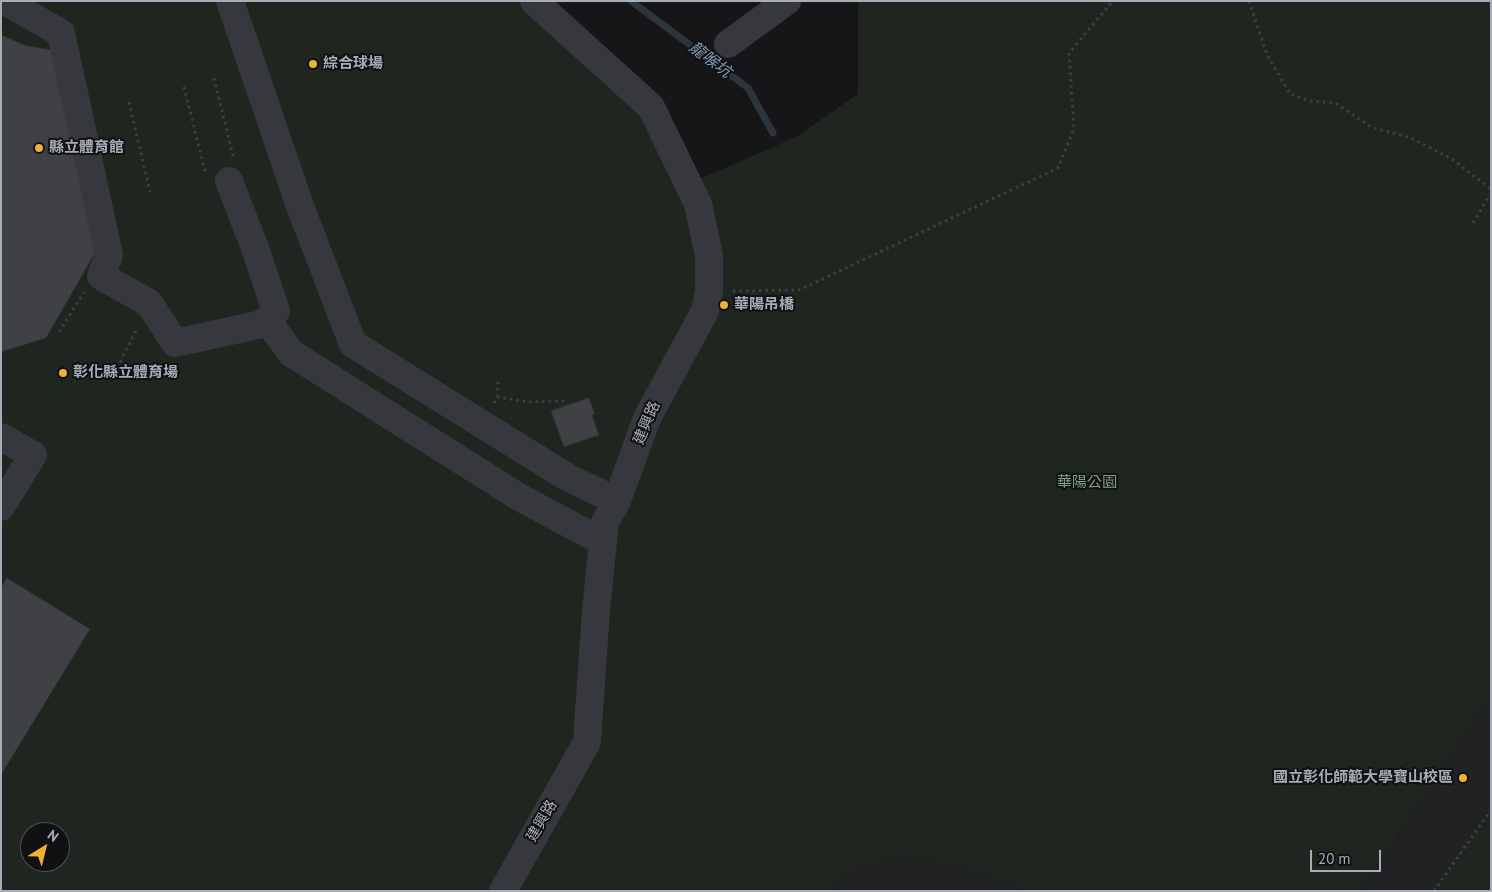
<!DOCTYPE html>
<html>
<head>
<meta charset="utf-8">
<style>
  body { margin:0 }
  #map { position:relative; width:1492px; height:892px; overflow:hidden; background:#161618; font-family:"PT Sans",sans-serif }
  canvas { display:block }
  .frame { position:absolute; inset:0; border:2px solid #a8adb8; pointer-events:none }
  .north { position:absolute; left:20px; top:822px; width:50px; height:50px; box-sizing:border-box; background:#111113; border:1px solid #4d4f55; border-radius:50%; rotate:36deg; font-size:14px; font-weight:700; line-height:20px; text-align:center; color:#a8adb8 }
  .north::after { content:''; display:block; margin:auto; width:18px; height:22px; background:#f2b134; clip-path:polygon(50% 0,100% 100%,50% 72%,0 100%) }
  .scale { position:absolute; left:1310px; top:850px; width:71px; height:22px; box-sizing:border-box; border:2px solid #a8adb8; border-top:0; padding-left:6px; font-size:15px; line-height:18px; white-space:nowrap; color:#a8adb8; -webkit-text-stroke:4px #111113; paint-order:stroke }
</style>
</head>
<body>
<div id="map">
<canvas width="1492" height="892"></canvas>
<div class="frame"></div>
<div class="north">N</div>
<div class="scale">20 m</div>
</div>
<script>
const ctx = document.querySelector('canvas').getContext('2d');
ctx.lineJoin = 'round';
function paint(path, color) { ctx.fillStyle = color; ctx.fill(path, 'evenodd'); }
function strokePath(path, color, width, dash) { ctx.strokeStyle = color; ctx.lineWidth = width; ctx.lineCap = dash ? 'butt' : 'round'; ctx.setLineDash(dash || []); ctx.stroke(path); }
function drawText(font, color, halo, rows, align = 'center') {
  ctx.font = font + ' "PT Sans","Noto Sans TC",sans-serif'; ctx.lineWidth = 4; ctx.setLineDash([]); ctx.textBaseline = 'middle'; ctx.strokeStyle = halo; ctx.fillStyle = color; for (const [text, x, y, turn = 0] of rows) {
    ctx.save(); ctx.translate(x, y); ctx.rotate((+turn || 0) * Math.PI / 180); ctx.textAlign = isNaN(turn) ? turn : align; if (halo) ctx.strokeText(text, 0, 0); ctx.fillText(text, 0, 0); ctx.restore();
  }
}
const built = new Path2D(`
  M1491 693V891H1362L1380 864Z
  M901 857 954 866 1031 891H830L847 873Z`);
const green = new Path2D(`
  M1 1H553L699 179 796 137 858 94V1H1491V693L1362 891H1031L954 866 901 857 847 873 830 891H498L570 755 489 891H1ZM30 832H60V862H30Z
  M1491 810V891H1434L1443 880Z`);
const stream = new Path2D(`
  M631 1 748 88 773 133`);
const building = new Path2D(`
  M1 35 27 46 54 50 99 246 46 338 1 352Z
  M589 398 595 414 592 415 599 435 564 447 551 411Z
  M7 578 90 629 1 775V588Z`);
const path = new Path2D(`
  M1249 1 1267 55 1290 94 1309 101 1335 103 1371 127 1411 138 1452 159 1491 189
  M214 78 233 156
  M184 87 205 171
  M129 102 150 192
  M1473 223 1491 193
  M733 291 799 290 1058 168 1074 128 1069 53 1113 1
  M59 332 84 292
  M117 368 136 331
  M497 397 530 402 563 401 566 406
  M494 403 497 397 498 382
  M1434 891 1491 810`);
const minor = new Path2D(`
  M5 1 61 33 109 255 101 276 149 303 175 343 262 324 276 311 255 248 229 181
  M230 1 300 206 353 344 567 477 617 501
  M728 44 787 1
  M267 320 291 353 519 497 603 542
  M1 437 33 455 1 507
  M503 891 587 742 596 610 605 522 617 501 647 418 705 311 709 292V256L698 204 651 107 534 1`);
const markers = [
  [313,64,5,"#f2b134"],
  [39,148,5,"#f2b134"],
  [724,305,5,"#f2b134"],
  [63,373,5,"#f2b134"],
  [1463,778,5,"#f2b134"]
];
const poiNames = [
  ["綜合球場",323,64],
  ["縣立體育館",49,148],
  ["華陽吊橋",734,305],
  ["彰化縣立體育場",73,373],
  ["國立彰化師範大學寶山校區",1453,778,"right"]
];
const streetNames = [
  ["建興路",647,423,-67],
  ["建興路",542,821,-60]
];
const parkNames = [
  ["華陽公園",1087,483]
];
const waterNames = [
  ["龍喉坑",710,60,37]
];
paint(built, '#222225');
paint(green, '#1e261f');
strokePath(stream, '#2c353c', 7);
paint(building, '#404145');
strokePath(building, '#303034', 1);
strokePath(path, '#3d3f44', 3, [2.5, 4]);
strokePath(minor, '#37383d', 28);
for (const [x, y, r, color] of markers) { const dot = new Path2D(); dot.arc(x, y, r, 0, 2 * Math.PI); ctx.fillStyle = color; ctx.fill(dot); strokePath(dot, '#111113', 2); }
drawText('bold 15px', '#a8adb8', '#111113', poiNames, 'left');
drawText('15px', '#a8adb8', '#111113', streetNames);
drawText('15px', '#7fa381', '#111113', parkNames);
drawText('italic 16px', '#7f9bb3', '#111113', waterNames);
</script>
</body>
</html>
